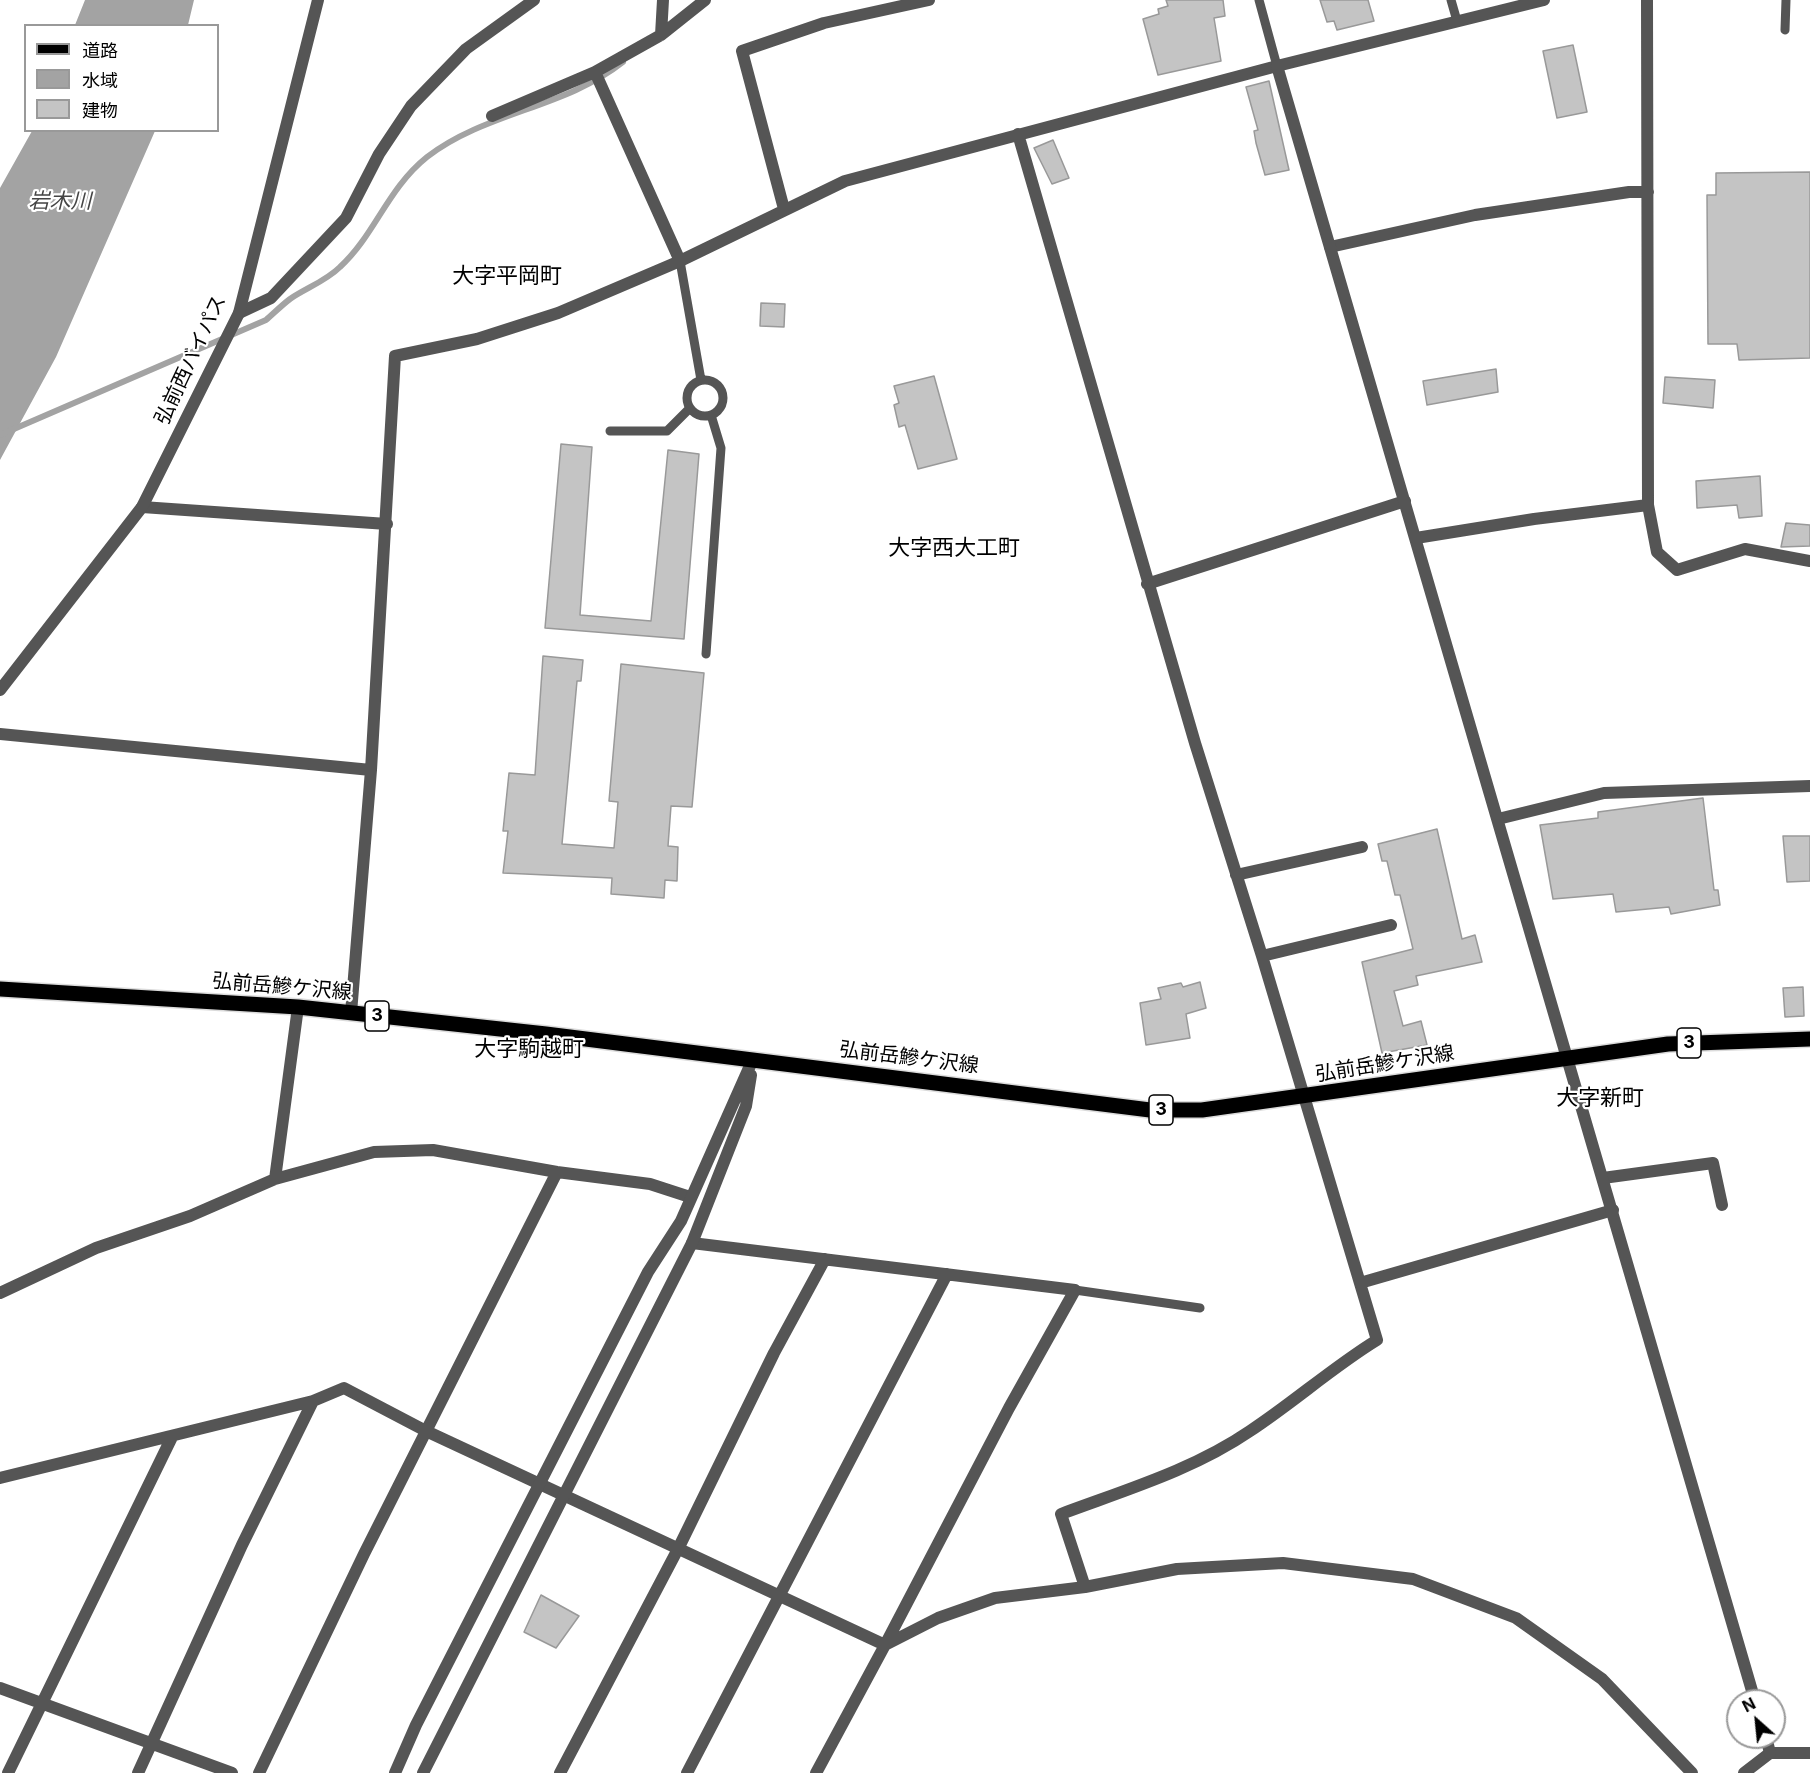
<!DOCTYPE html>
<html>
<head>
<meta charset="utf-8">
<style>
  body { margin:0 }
  #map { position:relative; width:1810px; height:1773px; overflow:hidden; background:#fff; font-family:Inter,"Noto Sans JP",sans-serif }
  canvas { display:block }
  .legend { position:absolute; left:24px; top:24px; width:195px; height:108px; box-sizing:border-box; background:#fff; border:2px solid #999; margin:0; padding:8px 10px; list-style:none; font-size:18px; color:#000 }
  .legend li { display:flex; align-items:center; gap:12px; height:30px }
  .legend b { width:30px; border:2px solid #999 }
  .north { position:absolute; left:1726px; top:1689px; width:60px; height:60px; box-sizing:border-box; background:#fff; border:2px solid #999; border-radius:50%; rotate:333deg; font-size:16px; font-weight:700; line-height:24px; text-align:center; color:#000 }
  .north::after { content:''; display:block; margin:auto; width:21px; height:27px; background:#000; clip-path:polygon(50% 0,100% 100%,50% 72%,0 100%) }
</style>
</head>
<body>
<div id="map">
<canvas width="1810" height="1773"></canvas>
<ul class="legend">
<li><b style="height:8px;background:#000"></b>道路</li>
<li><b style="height:16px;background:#a3a3a3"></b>水域</li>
<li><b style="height:16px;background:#c4c4c4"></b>建物</li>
</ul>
<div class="north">N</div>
</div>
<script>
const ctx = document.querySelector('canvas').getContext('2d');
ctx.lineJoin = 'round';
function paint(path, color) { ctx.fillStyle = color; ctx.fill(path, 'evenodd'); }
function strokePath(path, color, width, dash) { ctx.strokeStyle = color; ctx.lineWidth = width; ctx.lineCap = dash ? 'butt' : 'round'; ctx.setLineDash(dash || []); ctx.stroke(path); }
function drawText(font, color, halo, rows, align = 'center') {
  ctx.font = font + ' Inter,"Noto Sans JP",sans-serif'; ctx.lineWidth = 4.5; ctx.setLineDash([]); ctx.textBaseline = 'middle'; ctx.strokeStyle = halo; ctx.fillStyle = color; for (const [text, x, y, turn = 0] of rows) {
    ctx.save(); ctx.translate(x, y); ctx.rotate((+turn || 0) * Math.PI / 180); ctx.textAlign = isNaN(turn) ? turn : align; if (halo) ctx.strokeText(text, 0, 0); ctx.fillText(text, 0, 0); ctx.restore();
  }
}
const water = new Path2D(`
  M85 0H194L188 25H75Z
  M32 131H155L56 357 0 460V188Z`);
const stream = new Path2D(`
  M0 435 266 320C274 313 282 305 290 299 306 288 326 281 340 267 375 235 387 189 427 157 485 112 565 108 623 62`);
const building = new Path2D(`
  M1166 0H1223L1225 16 1214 18 1221 61 1158 75 1143 19 1159 14 1158 9 1168 6Z
  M1320 0H1368L1374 21 1337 30 1334 21 1327 22Z
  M1573 45 1587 112 1557 118 1543 51Z
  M1269 81 1289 170 1265 175 1256 143 1254 131 1258 130 1246 87Z
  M1053 140 1069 178 1052 184 1034 148Z
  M1810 172V358L1739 360 1737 344H1708L1707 195H1716V173Z
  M761 303 785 304 784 327 760 326Z
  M1496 369 1498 392 1427 405 1423 381Z
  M934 376 957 459 918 469 905 425 899 427 894 405 899 403 894 386Z
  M1665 377 1715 380 1713 408 1663 403Z
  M561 444 592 447 580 615 651 621 668 450 699 454 684 639 545 628Z
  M1760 476 1762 516 1739 518 1737 505 1697 508 1696 481Z
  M1786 523 1810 525V546L1781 547Z
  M543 656 583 660 581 681H577L562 844 614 848 618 802 609 801 621 664 704 673 692 807 671 806 668 846 678 847 677 881 665 880 664 898 611 894 612 878 503 873 508 831H503L509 773 535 775Z
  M1703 798 1714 890H1718L1720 905 1671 914 1669 907 1616 912 1613 894 1553 899 1540 825 1598 818V812Z
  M1437 829 1462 939 1475 935 1482 962 1416 976 1418 985 1394 991 1403 1026 1421 1021 1427 1045 1382 1053 1362 962 1413 949 1400 895H1395L1387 861H1382L1378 844Z
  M1783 836H1810V881L1787 882Z
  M1200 982 1206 1008 1186 1014 1190 1038 1146 1045 1140 1003 1161 999 1158 988 1181 983 1183 987Z
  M1803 987 1804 1016 1785 1017 1783 988Z
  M541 1595 579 1616 556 1648 524 1632Z`);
const service = new Path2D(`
  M1259 0 1277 66
  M1451 0 1457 21
  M1785 30 1786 0
  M680 261 701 380
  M687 398a18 18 0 1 1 36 0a18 18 0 1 1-36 0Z
  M610 431H667L690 408
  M706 654 721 448 711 415
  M1075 1290 1200 1308`);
const minor = new Path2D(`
  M1647 0 1648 505 1657 552 1677 570 1745 549 1810 561
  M661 35 663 0
  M595 72 680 261
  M492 116 595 72 661 35 705 0
  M1018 134 1195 743 1262 956 1377 1340C1333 1367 1294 1402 1250 1431 1193 1470 1125 1490 1061 1514L1085 1587
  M784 209 742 51 824 23 929 0
  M1330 247 1475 215 1629 192H1648
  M239 313 271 298 346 218 379 154 411 106 466 49 534 0
  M142 507 387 524
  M1416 538 1534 519 1648 505
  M1147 584 1405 501
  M0 734 371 770
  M1498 819 1604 793 1810 786
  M1236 875 1362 847
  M1262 956 1391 925
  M351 1013 371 770 395 356 477 339 558 313 680 261 845 181 1277 66
  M1603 1178 1713 1163 1722 1205
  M275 1179 298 1007
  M1360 1283 1613 1210
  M0 1293 96 1248 190 1216 275 1179 374 1152 433 1150 557 1172 650 1184 690 1197
  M0 1478 313 1401 344 1388 426 1431 885 1645 1009 1408 1075 1290 692 1243
  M0 1688 232 1773
  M8 1773 172 1437
  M138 1773 242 1545 313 1401
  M259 1773 364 1554 557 1172
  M560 1773 679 1547 774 1353 825 1259
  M687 1773 947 1274
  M816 1773 885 1645 938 1618 995 1598 1085 1587 1177 1569 1283 1563 1413 1579 1516 1618 1602 1679 1692 1773
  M1744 1773 1770 1753H1810`);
const tertiary = new Path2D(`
  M1544 0 1277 66 1755 1701
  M0 690 142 507 239 313 318 0
  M1766 1737 1770 1753
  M395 1773 416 1725 648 1272 681 1221 753 1059
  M423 1773 692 1243 746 1106 751 1075`);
const primary = new Path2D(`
  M0 989 298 1007 546 1034 1150 1110H1202L1668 1044 1810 1039`);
const shields = [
  [377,1016,24],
  [1689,1043,24],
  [1161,1110,24]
];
const shieldNames = [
  ["3",377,1016],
  ["3",1689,1043],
  ["3",1161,1110]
];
const streetNames = [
  ["弘前西バイパス",191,360,-65],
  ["弘前岳鰺ケ沢線",282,987,5],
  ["弘前岳鰺ケ沢線",909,1058,7],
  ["弘前岳鰺ケ沢線",1385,1064,-9]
];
const waterNames = [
  ["岩木川",60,202]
];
const quarterNames = [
  ["大字平岡町",507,276],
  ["大字西大工町",954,548],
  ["大字駒越町",529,1049],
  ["大字新町",1600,1098]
];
paint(water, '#a3a3a3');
strokePath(stream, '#a3a3a3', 6);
paint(building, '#c4c4c4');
strokePath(building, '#999', 1.5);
strokePath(primary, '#dbdbdb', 18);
strokePath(service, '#555', 9);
strokePath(minor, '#555', 12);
strokePath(tertiary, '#555', 12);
strokePath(primary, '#000', 15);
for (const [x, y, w] of shields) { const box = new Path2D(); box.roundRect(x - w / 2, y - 15, w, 30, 4.5); ctx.fillStyle = '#fff'; ctx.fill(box); strokePath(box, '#000', 1.5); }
drawText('bold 18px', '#000', null, shieldNames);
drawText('20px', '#000', '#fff', streetNames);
drawText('italic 21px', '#444', '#fff', waterNames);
drawText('22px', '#000', '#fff', quarterNames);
</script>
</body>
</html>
